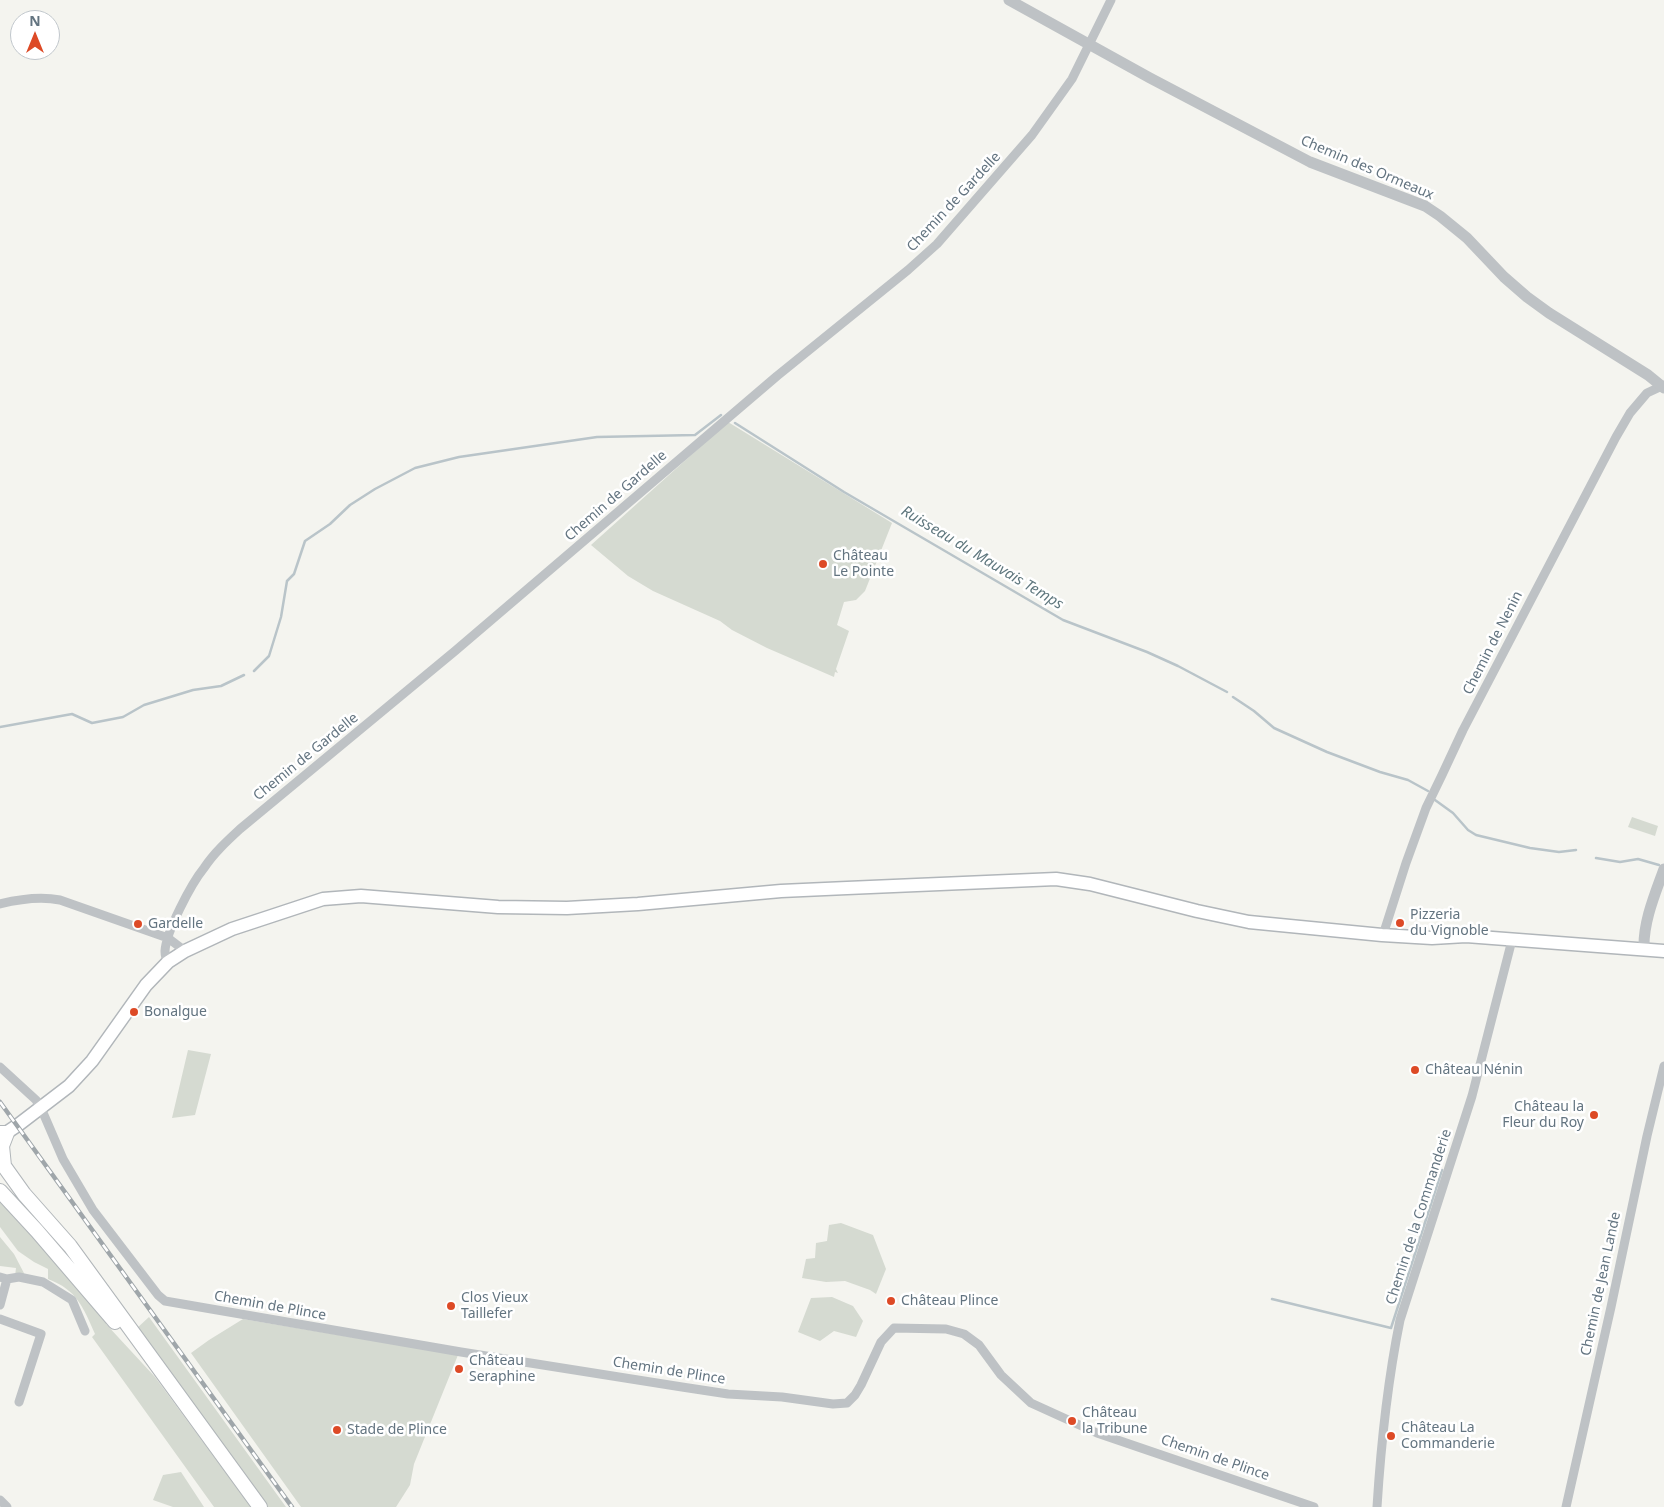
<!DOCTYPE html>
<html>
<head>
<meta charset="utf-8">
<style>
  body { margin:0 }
  #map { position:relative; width:1664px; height:1507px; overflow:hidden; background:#f4f4ef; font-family:"Noto Sans",sans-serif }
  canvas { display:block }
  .north { position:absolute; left:10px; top:10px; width:50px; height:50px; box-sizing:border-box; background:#fff; border:1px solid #c1c7cc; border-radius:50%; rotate:0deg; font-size:14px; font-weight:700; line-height:20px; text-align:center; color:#637480 }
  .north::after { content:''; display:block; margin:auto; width:18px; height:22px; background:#dd4a26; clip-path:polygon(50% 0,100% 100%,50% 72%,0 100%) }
</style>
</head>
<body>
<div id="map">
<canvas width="1664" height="1507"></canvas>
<div class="north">N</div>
</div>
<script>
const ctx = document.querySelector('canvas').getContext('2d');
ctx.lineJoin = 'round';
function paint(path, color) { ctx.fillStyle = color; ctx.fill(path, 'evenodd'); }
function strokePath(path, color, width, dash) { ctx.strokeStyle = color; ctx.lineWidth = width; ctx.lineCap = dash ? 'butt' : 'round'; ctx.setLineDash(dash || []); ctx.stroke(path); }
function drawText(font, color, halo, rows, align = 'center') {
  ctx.font = font + ' "Noto Sans",sans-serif'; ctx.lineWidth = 5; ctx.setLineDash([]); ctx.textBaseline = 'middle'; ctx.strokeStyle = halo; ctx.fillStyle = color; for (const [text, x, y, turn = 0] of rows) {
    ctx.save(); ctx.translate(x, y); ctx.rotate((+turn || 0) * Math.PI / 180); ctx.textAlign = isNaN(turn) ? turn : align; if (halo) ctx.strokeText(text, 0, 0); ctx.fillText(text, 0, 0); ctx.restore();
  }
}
const green = new Path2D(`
  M728 422 892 523 865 591 856 600 844 602 837 625 849 631 836 669 838 673 835 672 834 677 767 648 732 630 720 621 653 591 628 576 591 545Z
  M1632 817 1658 826 1655 836 1628 827Z
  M188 1050 211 1054 195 1115 172 1118Z
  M0 1197 109 1321 106 1324 155 1377 251 1507H214L92 1337 95 1334C83 1307 77 1290 48 1279V1269L34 1262 18 1251 0 1227Z
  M841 1223 873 1235 886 1269 876 1294 870 1290 845 1281 826 1282 802 1278 806 1259 815 1258 816 1243 827 1241 829 1225Z
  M0 1237 14 1254 26 1277 15 1276 16 1268 0 1266Z
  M832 1297 853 1306 863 1321 856 1337 834 1331 820 1341 798 1332 811 1298Z
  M149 1317 286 1507H265L136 1329Z
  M243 1319 458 1355 414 1464 410 1485 396 1507H301L191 1353 209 1340Z
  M181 1472 204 1507H173L153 1500 163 1475Z`);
const stream = new Path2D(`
  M735 423 844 492 1063 620 1147 652 1178 666 1227 692
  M254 671 269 656 281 617 287 581 294 574 305 541 330 524 350 505 375 489 415 468 459 457 597 437 695 435 721 415
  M1233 697 1254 711 1274 728 1327 752 1380 772 1408 780 1428 791
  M0 727 72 714 92 723 123 717 144 705 193 690 221 686 244 675
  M1435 800 1453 813 1468 830 1476 835 1530 848 1559 852 1576 850
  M1596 858 1620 862 1638 859 1659 865
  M1272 1299 1391 1328 1442 1170`);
const minor = new Path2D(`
  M0 904C20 899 39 896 60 900L168 938 185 951
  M1383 935 1406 863 1426 808 1442 775 1463 730 1616 437 1630 413 1647 393 1664 385
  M168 962C166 959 165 955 165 951 166 932 191 884 204 868 214 853 227 841 240 829L455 651 777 376 908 270 937 244 1032 135 1072 79 1111 0
  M0 1067 36 1100 41 1108 63 1159 93 1210 158 1295 165 1301 461 1352 682 1387 728 1394 782 1397 833 1404 847 1403 855 1395 861 1385 881 1342 894 1328 946 1329 964 1334 979 1345 1001 1375 1031 1403 1097 1433 1314 1507
  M0 1277 7 1279 19 1277 43 1282 72 1300 85 1331
  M0 1305 7 1279
  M0 1319 41 1334 19 1402
  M0 1500 7 1507
  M1377 1507C1381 1443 1387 1384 1400 1320L1472 1096 1512 940
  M1566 1507 1611 1307 1647 1136 1664 1066`);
const tertiary = new Path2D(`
  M1009 0 1150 78 1310 162 1425 206 1440 216 1467 238 1504 277 1527 297 1549 313 1648 375 1664 388
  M1644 949C1643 922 1655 894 1664 869`);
const secondary = new Path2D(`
  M0 1137 18 1125 69 1086 92 1061 146 985 168 962 185 951 232 929 323 899 361 896 498 907 567 908 638 904 781 891 847 888 1056 879 1090 884 1197 911 1249 922 1382 935 1432 938 1466 936 1664 951`);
const primary = new Path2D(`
  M0 1133H7L2 1146 4 1166
  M0 1164 4 1166 24 1194 70 1246 260 1507
  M0 1191 37 1231 115 1322`);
const rail = new Path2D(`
  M0 1102 292 1507`);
const markers = [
  [823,564,5,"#dd4a26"],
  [1400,923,5,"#dd4a26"],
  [138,924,5,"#dd4a26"],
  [134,1012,5,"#dd4a26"],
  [1415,1070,5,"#dd4a26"],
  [1594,1115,5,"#dd4a26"],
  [891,1301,5,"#dd4a26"],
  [451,1306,5,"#dd4a26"],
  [459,1369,5,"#dd4a26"],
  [1072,1421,5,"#dd4a26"],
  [337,1430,5,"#dd4a26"],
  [1391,1436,5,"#dd4a26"]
];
const streetNames = [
  ["Chemin des Ormeaux",1367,168,23],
  ["Chemin de Gardelle",954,202,-47],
  ["Chemin de Gardelle",616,496,-41],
  ["Chemin de Nenin",1493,643,-63],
  ["Chemin de Gardelle",306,757,-39],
  ["Chemin de la Commanderie",1419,1217,-72],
  ["Chemin de Jean Lande",1601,1284,-78],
  ["Chemin de Plince",270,1306,10],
  ["Chemin de Plince",669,1371,9],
  ["Chemin de Plince",1215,1458,19]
];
const poiNames = [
  ["Château",833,556],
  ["Le Pointe",833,572],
  ["Pizzeria",1410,915],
  ["du Vignoble",1410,931],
  ["Gardelle",148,924],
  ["Bonalgue",144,1012],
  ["Château Nénin",1425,1070],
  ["Château la",1584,1107,"right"],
  ["Fleur du Roy",1584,1123,"right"],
  ["Clos Vieux",461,1298],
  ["Taillefer",461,1314],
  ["Château Plince",901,1301],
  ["Château",469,1361],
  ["Seraphine",469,1377],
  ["Château",1082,1413],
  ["la Tribune",1082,1429],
  ["Château La",1401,1428],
  ["Commanderie",1401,1444],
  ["Stade de Plince",347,1430]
];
const waterNames = [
  ["Ruisseau du Mauvais Temps",982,558,31]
];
paint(green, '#d5dad1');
strokePath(stream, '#b9c4c9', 2.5);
strokePath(secondary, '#b1b6ba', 15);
strokePath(primary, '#b1b6b9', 16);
strokePath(minor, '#bec2c5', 9);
strokePath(tertiary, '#bec2c5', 11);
strokePath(secondary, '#fff', 12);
strokePath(primary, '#fff', 14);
strokePath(rail, '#9fa6aa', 4.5);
strokePath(rail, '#fff', 2.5, [8]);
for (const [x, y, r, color] of markers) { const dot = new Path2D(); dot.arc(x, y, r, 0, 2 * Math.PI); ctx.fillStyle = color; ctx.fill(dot); strokePath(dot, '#fff', 2); }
drawText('14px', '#637480', '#fff', streetNames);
drawText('14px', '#637480', '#fff', poiNames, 'left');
drawText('italic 15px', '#5f777e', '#fff', waterNames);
</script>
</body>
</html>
